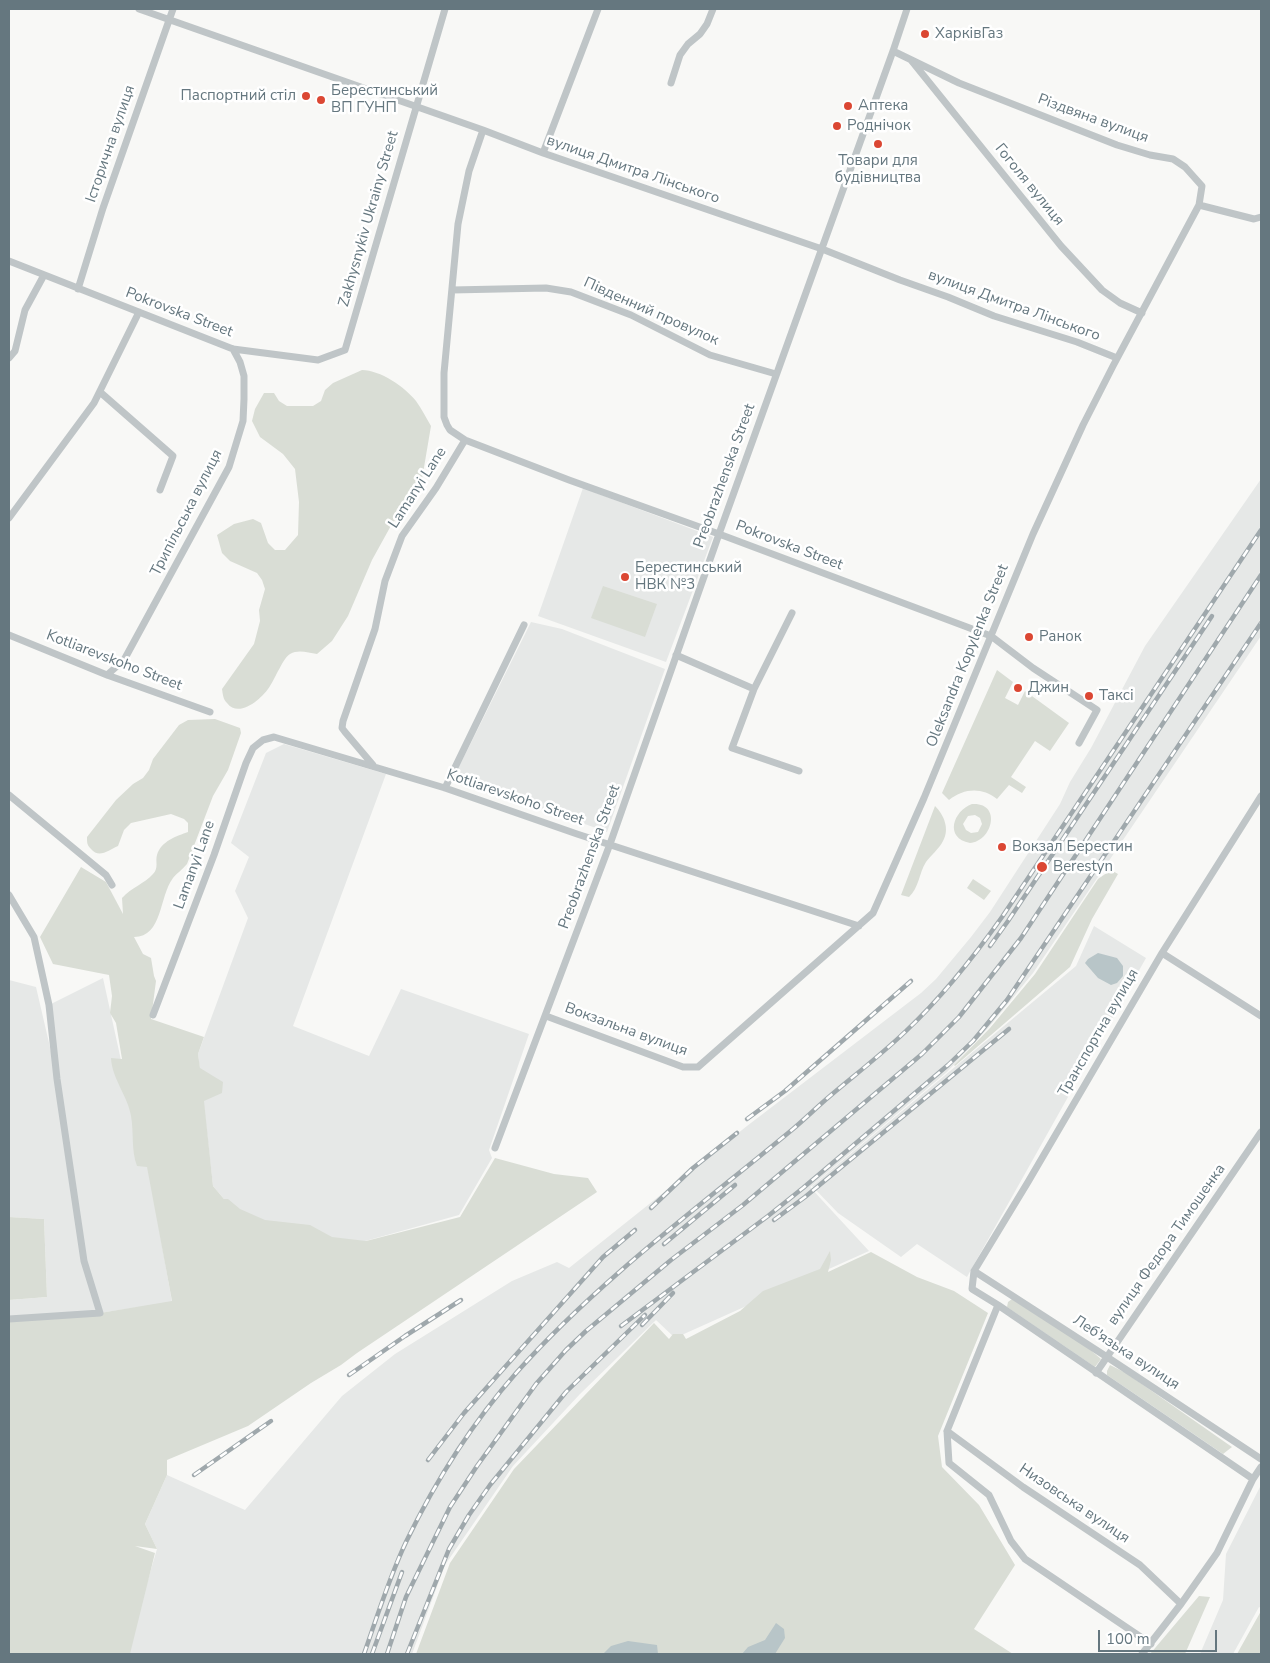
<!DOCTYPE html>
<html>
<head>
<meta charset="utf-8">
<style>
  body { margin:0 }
  #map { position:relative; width:1270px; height:1663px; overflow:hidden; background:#f8f8f6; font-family:"Nunito Sans",sans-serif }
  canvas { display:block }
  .frame { position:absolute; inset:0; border:10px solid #65777f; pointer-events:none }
  .scale { position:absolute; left:1098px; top:1630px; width:119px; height:22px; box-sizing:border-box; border:2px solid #65777f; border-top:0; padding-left:6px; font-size:15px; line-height:18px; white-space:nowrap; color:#65777f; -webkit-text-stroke:4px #fff; paint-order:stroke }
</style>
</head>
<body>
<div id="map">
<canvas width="1270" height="1663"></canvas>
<div class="frame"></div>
<div class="scale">100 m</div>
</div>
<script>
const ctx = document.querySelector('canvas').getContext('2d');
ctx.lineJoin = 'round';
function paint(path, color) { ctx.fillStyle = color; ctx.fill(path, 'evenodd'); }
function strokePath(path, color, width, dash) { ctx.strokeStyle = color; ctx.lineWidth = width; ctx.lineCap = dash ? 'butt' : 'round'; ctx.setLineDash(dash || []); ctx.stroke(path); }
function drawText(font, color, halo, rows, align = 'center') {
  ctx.font = font + ' "Nunito Sans",sans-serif'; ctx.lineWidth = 5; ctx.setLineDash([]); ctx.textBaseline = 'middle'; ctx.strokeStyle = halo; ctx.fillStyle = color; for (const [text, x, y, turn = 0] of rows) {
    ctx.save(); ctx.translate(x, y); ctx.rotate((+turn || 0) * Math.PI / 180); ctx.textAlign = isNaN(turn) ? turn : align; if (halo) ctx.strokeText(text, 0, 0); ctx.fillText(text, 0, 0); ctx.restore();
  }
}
const built = new Path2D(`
  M1261 479V636L1033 973 989 1027 947 1072 810 1187 869 1251 675 1338 656 1320 580 1394 513 1466 445 1565 412 1654H126L157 1549 145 1524 167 1475 245 1510 342 1396 395 1354 512 1281 557 1262 569 1268 747 1126 921 993 936 979 971 937 990 912 1060 804 1070 782 1091 748 1145 646Z
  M583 488 713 537 666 662 538 616Z
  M531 622 562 629 665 669 607 832 454 777Z
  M284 744 386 774 293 1026 369 1056 401 989 529 1034 489 1150 492 1158 459 1215 351 1245 241 1219 213 1186 198 1054 248 918 235 891 249 857 231 843 266 753Z
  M1094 926 1146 958 967 1277 917 1244 901 1257 838 1213 812 1186 1076 966Z
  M103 978 124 1074 150 1177 172 1302 100 1313 9 1319V1300L47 1297 44 1219 9 1217V980L36 987 56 1073 49 1005Z
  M1261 1485V1608L1259 1607 1233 1654H1200L1223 1600 1226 1554Z`);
const green = new Path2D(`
  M362 370C380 370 405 387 416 401 422 409 426 418 431 426L421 485 414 503 393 522 372 560 348 616 332 641 317 654C308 653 299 649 290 654 283 658 275 679 270 686 263 698 239 719 227 703 223 699 223 695 222 689L254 644 260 621 259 610 265 589 262 580 257 573 230 561 222 553 217 535 234 524 253 519 261 523 268 543 275 550H285L298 535 299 502 295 469 283 454 260 437 252 421 255 409 264 393H274L279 401 287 406H313L321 401 325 390 333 383Z
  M603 586 657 604 645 637 591 618Z
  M997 670 1013 682 1005 698 1018 705 1025 691 1069 723 1050 751 1035 741 1011 777 1026 787 1022 793 1009 785 997 799C982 787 964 788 949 800L942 793Z
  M215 719 240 728 241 733 228 770 213 796 187 864C182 870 177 873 173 878 159 896 163 937 134 937L143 954 151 958 154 976 156 981 151 1019 204 1037 198 1054 200 1068 223 1082 222 1093 204 1101 213 1186 224 1199H228L240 1209 265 1220 310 1225 332 1237 366 1241 460 1217 495 1158 554 1174 588 1178 597 1192 357 1353 341 1365 311 1383 248 1426 167 1460V1475L145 1524 157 1549 135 1546 155 1553 130 1654H9V1319L100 1313 172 1301 147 1167 137 1166C131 1150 134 1133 131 1116 128 1096 112 1079 111 1058L122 1059 116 1023 110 1013 112 996 109 975 53 964 40 937 81 867 106 882 123 914 122 898C132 887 144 884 153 874 159 868 155 861 157 855 161 841 177 836 188 832V823L184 819 171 814 131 823 124 830 118 846C109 850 99 859 91 849 87 845 87 843 87 837L116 800 133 784 143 778 149 770 153 759 179 725 188 720Z
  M972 804C1002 802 993 841 970 843 944 838 953 811 972 804ZM975 815 980 818 982 824 978 832 971 833 966 830 963 824 968 816Z
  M935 806C944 815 950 829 943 841 939 849 931 855 926 862 919 873 919 888 909 897L901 895Z
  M1111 870 1118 874 1092 919 1070 967 955 1066 954 1065 990 1028 1035 974 1098 879Z
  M973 879 991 891 984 900 967 888Z
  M9 1217 44 1219 47 1297 9 1300Z
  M830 1251 831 1260 828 1272 871 1252 917 1277 954 1291 988 1313 938 1436 942 1467 979 1505 1015 1565 974 1629 1013 1654H416L450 1563 514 1469 654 1323 669 1339 673 1334H683L686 1339 740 1311 763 1291 820 1269Z
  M1012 1299 1087 1347 1101 1359 1095 1367 1007 1307 1008 1302Z
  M1110 1365 1126 1373 1232 1447 1223 1454 1107 1375V1371Z
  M1199 1596 1210 1597 1185 1654H1150Z
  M1261 1611V1654H1237Z`);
const water = new Path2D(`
  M1098 953 1117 958 1123 966V976L1117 983 1111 985 1098 978 1085 963 1088 959Z
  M776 1623 784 1629 785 1638 775 1654H742L748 1647 765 1640Z
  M628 1641 657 1645 658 1654H603L611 1646Z`);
const street = new Path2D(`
  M139 9 483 130 543 153 822 249 900 280 948 297 994 316 1077 342 1117 358
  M911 60 1061 246 1102 290 1120 303 1142 313
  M671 83 680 55 688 44 700 34 707 24 713 9
  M483 130 469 171 458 224 444 373V417L447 425 450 430 465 440 569 480 719 534 991 636 1033 668 1097 710 1079 743
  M543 153 598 9
  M1199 205 1254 219 1261 217
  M9 261 233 349 318 360 345 350 445 9
  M78 289 103 208 173 9
  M452 290 546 288 571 292 631 315 710 355 776 374
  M9 358 15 351 25 310 44 275
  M100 392 173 456 160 490
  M9 518 94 403 139 312
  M792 613 754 689 732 748 799 771
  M9 635 107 675 210 712
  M676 655 754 689
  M107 675 124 660 229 467 243 421 244 399V376L240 362 233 349
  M373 765 345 732 342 728 343 721 375 629 385 581 402 536 436 488 465 440
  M445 788 524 625
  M9 795 106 875 112 885
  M9 895 34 937 49 1005 57 1079 84 1261 100 1313 9 1319
  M1162 953 1261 1016
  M153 1015 214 855 246 763 253 748 263 740 274 737 445 788 577 834 859 926
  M546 1016 683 1067H698L873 913 924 798 1033 534 1083 425 1113 366 1199 205 1202 186 1185 167 1173 159 1150 155 1117 145 959 83 893 51
  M495 1148 610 844 719 534 893 51 907 9
  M974 1271 1107 1357 1261 1459
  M998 1305 947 1431 949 1463 989 1495 1011 1541 1025 1559 1151 1644
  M1096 1373 1261 1132
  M947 1431 1023 1487 1140 1565 1181 1604
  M1253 1479 998 1305 972 1289 974 1271 1028 1182 1162 953 1261 796
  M1142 1654 1181 1604 1217 1553 1253 1479 1261 1467`);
const rail = new Path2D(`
  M990 946 1008 921 1212 616
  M747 1119 785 1091 911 981
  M651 1208 693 1168 737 1133
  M774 1220 805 1197 1009 1029
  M664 1244 735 1185
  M642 1325 673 1293
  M621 1326 768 1216 803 1188 948 1065 973 1041 1007 1000 1261 623
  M349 1375 405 1336 461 1300
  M428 1460 464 1413 603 1257 635 1230
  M194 1475 271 1421
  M364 1654C377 1617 389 1578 406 1542 435 1482 473 1422 517 1372 599 1280 699 1207 793 1129 806 1118 818 1106 830 1096 856 1074 882 1054 906 1031 942 997 973 958 1002 917L1261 530
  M372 1654 402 1572
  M387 1654 406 1597 450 1507 477 1466 536 1384 566 1350 586 1331 671 1260 743 1205 922 1054 959 1017 1021 938 1261 575
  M407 1654 449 1549 469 1515 490 1485 566 1392 645 1315`);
const markers = [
  [925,34,5,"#db4733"],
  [306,96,5,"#db4733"],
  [321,100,5,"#db4733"],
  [848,106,5,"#db4733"],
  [837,126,5,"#db4733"],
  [878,144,5,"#db4733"],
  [625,577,5,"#db4733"],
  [1029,637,5,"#db4733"],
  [1018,688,5,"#db4733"],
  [1089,696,5,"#db4733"],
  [1002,847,5,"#db4733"],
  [1042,867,6,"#db4733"]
];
const poiNames = [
  ["ХарківГаз",935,34],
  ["Берестинський",331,91],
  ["ВП ГУНП",331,108],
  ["Паспортний стіл",296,96,"right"],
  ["Аптека",858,106],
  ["Роднічок",847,126],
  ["Товари для",878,161,"center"],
  ["будівництва",878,178,"center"],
  ["Берестинський",635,568],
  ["НВК №3",635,585],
  ["Ранок",1039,637],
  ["Джин",1028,688],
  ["Таксі",1099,696],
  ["Вокзал Берестин",1012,847],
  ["Berestyn",1053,867]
];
const streetNames = [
  ["Різдвяна вулиця",1093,119,20],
  ["Історична вулиця",111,144,-71],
  ["вулиця Дмитра Лінського",633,170,19],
  ["Гоголя вулиця",1029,185,51],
  ["Zakhysnykiv Ukrainy Street",369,219,-74],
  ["вулиця Дмитра Лінського",1014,306,20],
  ["Південний провулок",651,312,24],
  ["Pokrovska Street",179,313,21],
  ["Preobrazhenska Street",725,476,-70],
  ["Lamanyi Lane",418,488,-57],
  ["Трипільська вулиця",187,513,-63],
  ["Pokrovska Street",789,546,21],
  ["Oleksandra Kopylenka Street",968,656,-68],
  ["Kotliarevskoho Street",114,661,21],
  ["Kotliarevskoho Street",515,798,19],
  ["Preobrazhenska Street",590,857,-70],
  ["Lamanyi Lane",195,865,-70],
  ["Вокзальна вулиця",626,1030,20],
  ["Транспортна вулиця",1099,1033,-60],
  ["вулиця Федора Тимошенка",1167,1245,-55],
  ["Леб'язька вулиця",1126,1353,33],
  ["Низовська вулиця",1074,1504,34]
];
paint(built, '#e6e8e7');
paint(green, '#d9ddd5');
paint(water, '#b8c5c8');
strokePath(street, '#bfc5c7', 7);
strokePath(rail, '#9fa8ac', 4.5);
strokePath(rail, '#fff', 2.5, [8]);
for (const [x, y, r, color] of markers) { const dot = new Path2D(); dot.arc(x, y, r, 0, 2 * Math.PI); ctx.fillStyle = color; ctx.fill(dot); strokePath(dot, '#fff', 2); }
drawText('15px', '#65777f', '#fff', poiNames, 'left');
drawText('15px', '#65777f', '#fff', streetNames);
</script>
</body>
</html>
